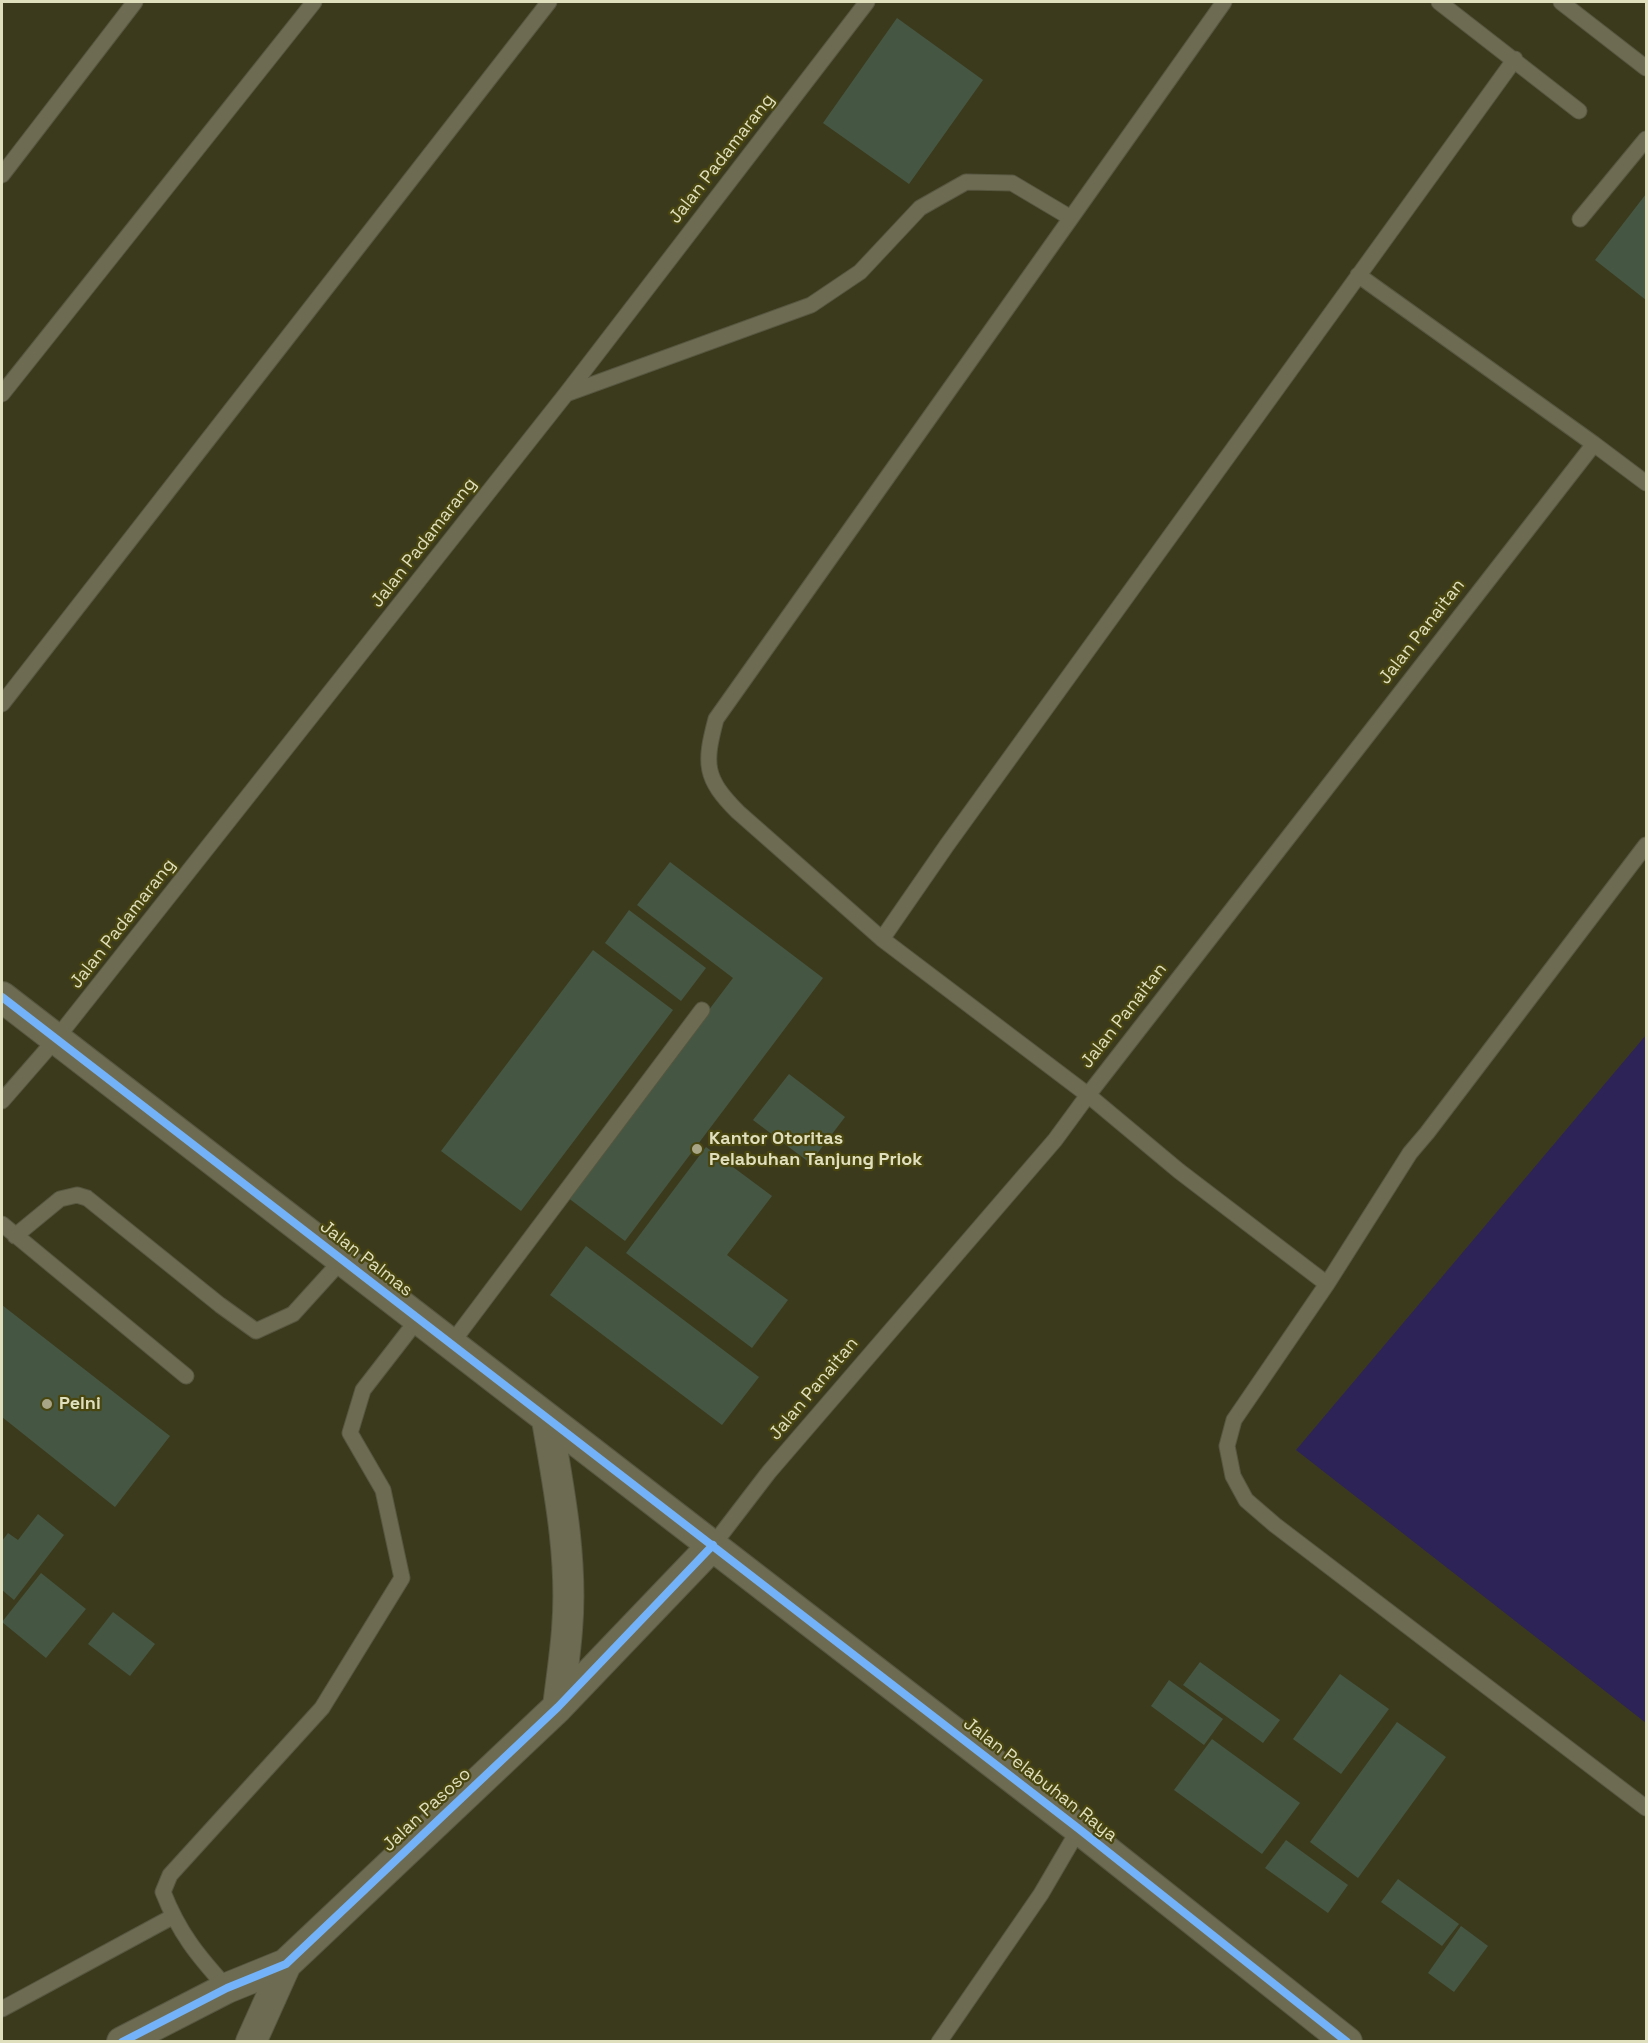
<!DOCTYPE html>
<html>
<head>
<meta charset="utf-8">
<style>
  body { margin:0 }
  #map { position:relative; width:1648px; height:2043px; overflow:hidden; background:#3c3a1d; font-family:"Space Grotesk",sans-serif }
  canvas { display:block }
  .frame { position:absolute; inset:0; border:3px solid #e0dfbd; pointer-events:none }
</style>
</head>
<body>
<div id="map">
<canvas width="1648" height="2043"></canvas>
<div class="frame"></div>
</div>
<script>
const ctx = document.querySelector('canvas').getContext('2d');
ctx.lineJoin = 'round';
function paint(path, color) { ctx.fillStyle = color; ctx.fill(path, 'evenodd'); }
function strokePath(path, color, width, dash) { ctx.strokeStyle = color; ctx.lineWidth = width; ctx.lineCap = dash ? 'butt' : 'round'; ctx.setLineDash(dash || []); ctx.stroke(path); }
function drawText(font, color, halo, rows, align = 'center') {
  ctx.font = font + ' "Space Grotesk",sans-serif'; ctx.lineWidth = 4.5; ctx.setLineDash([]); ctx.textBaseline = 'middle'; ctx.strokeStyle = halo; ctx.fillStyle = color; for (const [text, x, y, turn = 0] of rows) {
    ctx.save(); ctx.translate(x, y); ctx.rotate((+turn || 0) * Math.PI / 180); ctx.textAlign = isNaN(turn) ? turn : align; if (halo) ctx.strokeText(text, 0, 0); ctx.fillText(text, 0, 0); ctx.restore();
  }
}
const water = new Path2D(`
  M1646 1035V1723L1296 1450Z`);
const building = new Path2D(`
  M897 18 983 80 909 184 823 123Z
  M1646 194V300L1595 260Z
  M670 862 823 978 625 1241 567 1197 733 978 637 905Z
  M629 910 706 968 681 1001 605 943Z
  M593 950 673 1010 521 1211 441 1151Z
  M789 1074 845 1117 810 1163 753 1120Z
  M706 1147 772 1196 727 1255 788 1300 752 1348 626 1253Z
  M586 1246 759 1377 722 1425 550 1295Z
  M2 1305 170 1436 115 1507 2 1417Z
  M38 1514 64 1535 14 1600 2 1590V1541L8 1533 18 1540Z
  M41 1573 86 1609 46 1658 2 1622Z
  M113 1612 155 1644 130 1676 88 1644Z
  M1200 1662 1280 1720 1263 1743 1183 1685Z
  M1340 1674 1389 1709 1341 1774 1293 1739Z
  M1169 1680 1223 1719 1204 1745 1151 1706Z
  M1397 1722 1446 1757 1358 1878 1310 1842Z
  M1212 1739 1300 1803 1262 1854 1174 1790Z
  M1286 1840 1348 1885 1328 1913 1265 1868Z
  M1398 1879 1459 1924 1442 1946 1381 1902Z
  M1461 1926 1488 1946 1454 1992 1428 1973Z`);
const service = new Path2D(`
  M1224 2 716 719C704 764 704 778 738 812L882 939 947 845 1515 59
  M1439 2 1579 111
  M1561 2 1646 68
  M2 175 135 2
  M1580 219 1646 139
  M1358 275 1594 444
  M2 394 314 2
  M566 394 811 305 860 272 920 208 966 182 1012 183 1071 218
  M2 704 549 2
  M882 939 1088 1095 1179 1171 1327 1284 1410 1153 1427 1133 1646 845
  M2 1101 56 1039 566 394 867 2
  M2 1224 186 1376
  M15 1236 60 1199 77 1195 87 1198 220 1305 256 1331 293 1314 342 1260
  M1327 1284 1234 1420 1227 1446 1233 1476 1246 1500 1275 1525 1646 1808
  M451 1344 702 1010
  M713 1545 769 1472 1055 1140 1088 1095 1594 444 1646 483
  M227 1988C198 1956 179 1933 163 1892L170 1875 322 1708 402 1578 383 1490 350 1433 363 1390 418 1319
  M2 2009 172 1917
  M939 2042 1041 1894 1079 1829`);
const minor = new Path2D(`
  M2 997 1079 1829 1347 2042
  M547 1420C559 1489 573 1560 567 1630 565 1656 561 1682 558 1707
  M122 2042 227 1988 286 1964 558 1707 713 1545
  M251 2042 286 1964`);
const cycleway = new Path2D(`
  M2 997 1079 1829 1347 2042
  M122 2042 227 1988 286 1964 558 1707 713 1545`);
const markers = [
  [697,1149,6,"#a7a585"],
  [47,1404,6,"#a7a585"]
];
const streetNames = [
  ["Jalan Padamarang",722,159,-52],
  ["Jalan Padamarang",424,543,-52],
  ["Jalan Panaitan",1422,632,-52],
  ["Jalan Padamarang",123,924,-52],
  ["Jalan Panaitan",1124,1016,-52],
  ["Jalan Palmas",366,1259,38],
  ["Jalan Panaitan",814,1389,-50],
  ["Jalan Pelabuhan Raya",1040,1780,38],
  ["Jalan Pasoso",427,1810,-43]
];
const poiNames = [
  ["Kantor Otoritas",709,1139],
  ["Pelabuhan Tanjung Priok",709,1160],
  ["Pelni",59,1404]
];
paint(water, '#2d2357');
paint(building, '#455743');
strokePath(service, '#585740', 17);
strokePath(minor, '#585740', 32);
strokePath(service, '#6d6c53', 15);
strokePath(minor, '#6d6c53', 30);
strokePath(cycleway, '#73b2f8', 8);
for (const [x, y, r, color] of markers) { const dot = new Path2D(); dot.arc(x, y, r, 0, 2 * Math.PI); ctx.fillStyle = color; ctx.fill(dot); strokePath(dot, '#494610', 2); }
drawText('18px', '#e0dfbd', '#494610', streetNames);
drawText('bold 18px', '#e0dfbd', '#494610', poiNames, 'left');
</script>
</body>
</html>
